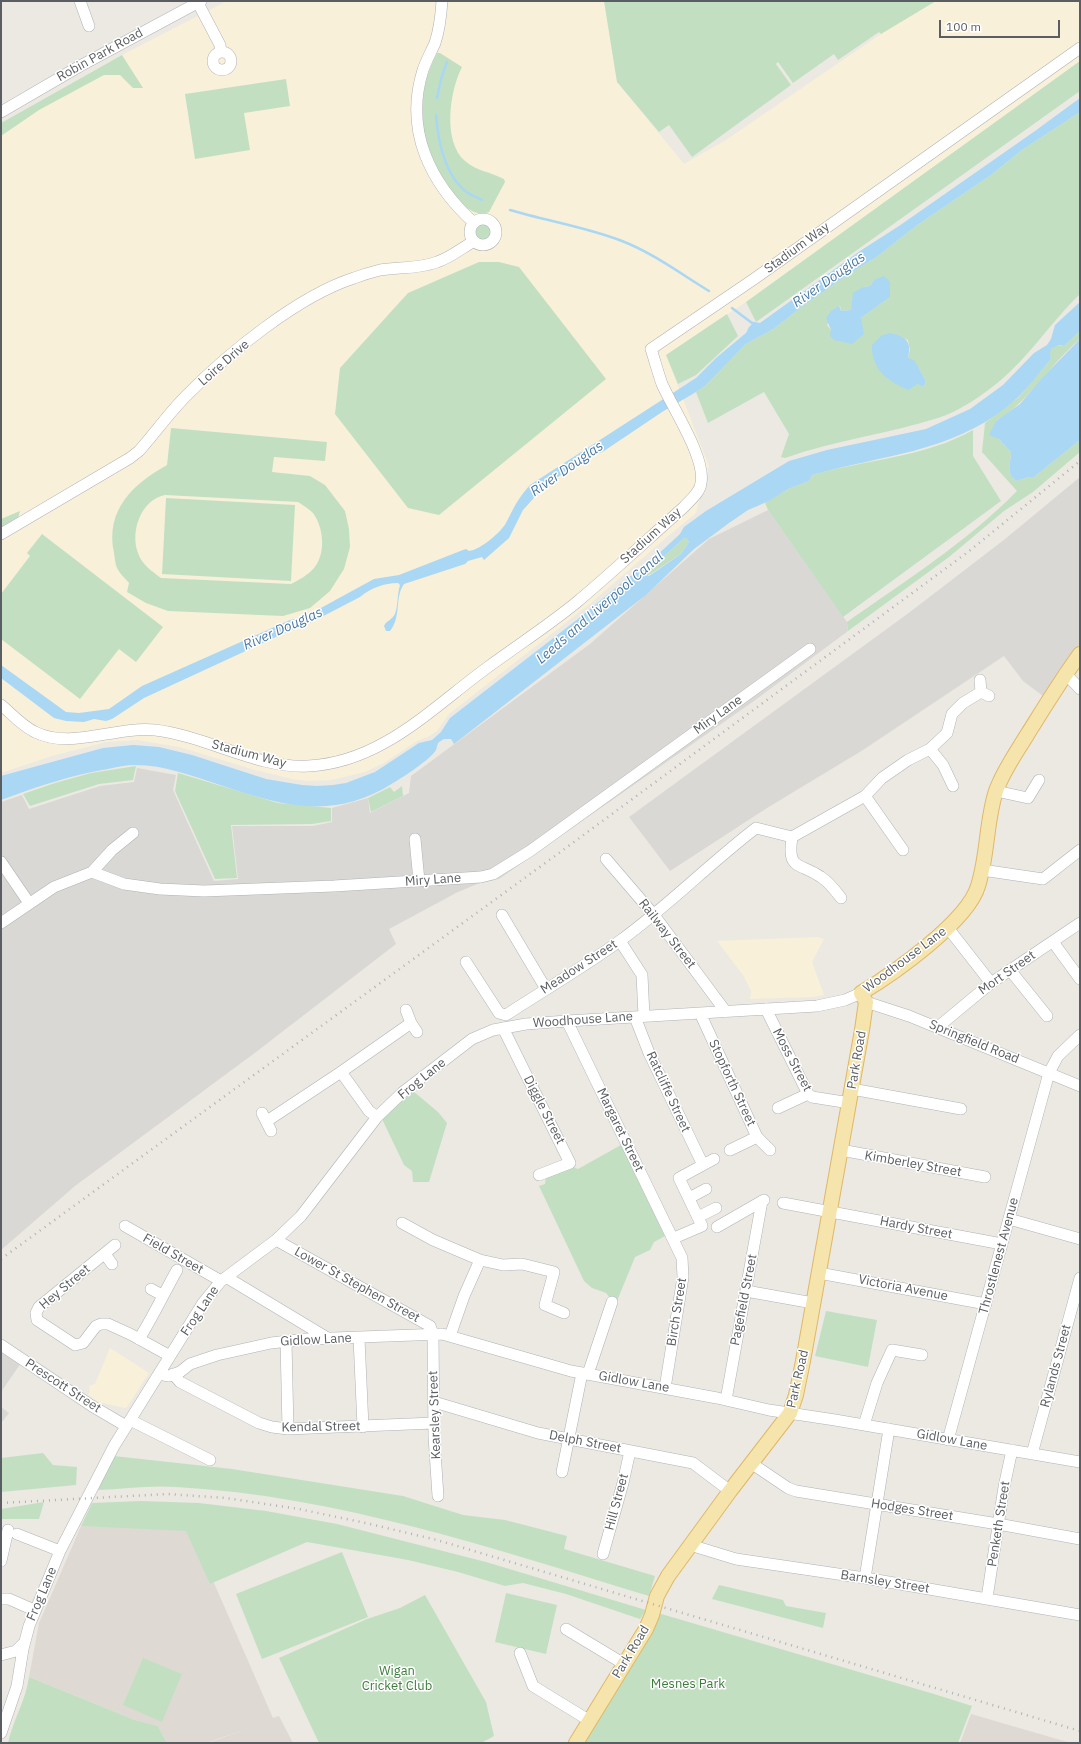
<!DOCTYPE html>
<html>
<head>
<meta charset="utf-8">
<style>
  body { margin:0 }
  #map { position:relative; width:1081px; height:1744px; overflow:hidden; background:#ebe9e2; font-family:"IBM Plex Sans",sans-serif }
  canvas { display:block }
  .frame { position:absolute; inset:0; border:2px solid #5a5d61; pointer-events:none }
  .scale { position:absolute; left:939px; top:20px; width:121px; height:18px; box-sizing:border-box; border:2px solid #5a5d61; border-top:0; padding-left:5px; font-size:12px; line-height:14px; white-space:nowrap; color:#5a5d61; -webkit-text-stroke:3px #fff; paint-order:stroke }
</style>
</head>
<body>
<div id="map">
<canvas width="1081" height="1744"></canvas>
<div class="frame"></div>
<div class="scale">100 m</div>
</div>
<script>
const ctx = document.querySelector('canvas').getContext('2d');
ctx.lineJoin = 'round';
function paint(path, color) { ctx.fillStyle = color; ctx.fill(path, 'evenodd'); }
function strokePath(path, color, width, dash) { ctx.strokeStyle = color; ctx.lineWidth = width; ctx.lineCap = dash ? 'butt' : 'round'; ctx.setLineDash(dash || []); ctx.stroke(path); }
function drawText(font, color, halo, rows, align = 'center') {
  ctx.font = font + ' "IBM Plex Sans",sans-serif'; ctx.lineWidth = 3; ctx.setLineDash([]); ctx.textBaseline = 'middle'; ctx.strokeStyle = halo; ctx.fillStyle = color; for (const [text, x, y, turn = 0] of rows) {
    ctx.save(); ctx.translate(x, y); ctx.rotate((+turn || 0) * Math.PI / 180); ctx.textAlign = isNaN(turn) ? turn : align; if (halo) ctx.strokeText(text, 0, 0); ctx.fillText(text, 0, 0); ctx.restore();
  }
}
const commercial = new Path2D(`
  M227 1H604L617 82 684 164 726 140 894 25 936 1H1080V61L746 302 666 355 709 466 696 513 667 537 591 603 449 714 437 731 428 737 417 741 384 763 365 772 332 780 308 781 292 779 255 770 179 747 137 740 106 742 91 746 52 756 1 773V123L122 55Z
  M818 937 824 939 812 962 824 995 812 997 750 999 751 991 743 975 717 941Z
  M110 1348 149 1373 127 1407 125 1408 98 1402 88 1395 90 1392 89 1386 95 1384Z`);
const industrial = new Path2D(`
  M1080 477V646L1073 653 1043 696 1023 681 1004 656 863 750 767 808 670 871 629 817 910 612 1005 539Z
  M768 510 847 622 848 631 754 701 499 879 477 884 456 893 389 929 396 944 256 1052 75 1186 1 1250V802L22 795 29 809 100 786 134 782 137 768 176 775 173 790 214 881 238 879 232 826H313L332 822V808L368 798 370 813 409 793 411 776 590 644 709 539Z
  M1 1349 21 1363 1 1392Z
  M1 1407 9 1413 1 1423Z`);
const education = new Path2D(`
  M81 1526 190 1528 273 1718 279 1716 293 1743H208L249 1728 206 1743H167L158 1726 135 1720 29 1677 39 1623Z
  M971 1714 1071 1743H960Z`);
const green = new Path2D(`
  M604 1H936L881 34 879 32 838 60 834 54 793 83 778 62 776 64 791 85 692 157 669 125 659 132 617 82Z
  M437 53H440L462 67C450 90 442 141 465 161 476 171 491 172 504 179L505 182 489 212C463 223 435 169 428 149 425 140 423 128 423 119 421 96 426 74 437 53Z
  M122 55 143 88H133L120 75H104L39 110 1 136V123Z
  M1080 61V91L756 322 746 302Z
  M286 79 290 106 244 113 250 150 195 159 185 94Z
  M1080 112V294C1049 324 1026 362 991 388 975 400 957 412 938 418 888 434 835 440 785 458L781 457 789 434 764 392 708 423 696 392 706 385 746 344 775 328 800 308 846 276 878 256 916 226 991 175 1022 150ZM874 280 890 297 861 318 831 330 827 325 840 306 841 311 851 310 863 287 870 286ZM891 333 908 340 910 350 908 358 919 369 926 381 923 387 917 384Z
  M475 232a8 8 0 1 1 16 0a8 8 0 1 1-16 0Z
  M479 262H499L519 267 606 379 439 515 408 508 335 414 340 368 408 293Z
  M727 314 738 336 696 375 678 384 666 355Z
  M1080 331V339C1050 364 1030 401 996 421L999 439 1011 452C1011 465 1005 471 1016 481L1029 477H1034L1080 440V452L1033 492 1004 511 949 557 848 631 847 622C905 581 967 542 1017 491L982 452 985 423 1019 397 1051 359C1049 353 1050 348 1056 345L1064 346Z
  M171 428 327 442 325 461 274 457 272 472 310 476 325 485 345 511 349 529 350 547 344 569 330 591 310 608 283 616 168 611 146 603 127 592 129 583C125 578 120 574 117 568 115 564 115 558 114 553 105 510 133 484 167 465ZM165 495 298 502C303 505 309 509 313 513 324 528 326 554 314 568 308 575 299 580 291 584L161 578C152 571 142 565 138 553 130 531 141 500 165 495Z
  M973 430V456L1001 501 843 617 768 510 765 503 788 489 809 481 812 475C864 460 926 457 973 430Z
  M166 498 295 505 291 581 162 574Z
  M20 511 18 518 1 528V519Z
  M42 534 163 627 136 662 119 649 80 699 1 639V594L30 556 27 553Z
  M684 538H686L689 542 681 554 646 577V573Z
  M136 766 133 780 99 784 30 806 23 794 55 783 91 773Z
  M178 773 278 803 331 808V821L312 824 231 825 237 878 215 879 175 791Z
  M402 786 403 796 371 812 368 798 390 787 394 792Z
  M413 1091 438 1112 447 1123 429 1182H413L412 1171 404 1165 382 1119Z
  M621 1145 665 1236 654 1242 650 1250 635 1257 617 1301 611 1299 606 1293 592 1288 584 1281 539 1186 545 1184 546 1175 570 1166 578 1169Z
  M826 1311 877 1320 868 1367 815 1356Z
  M43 1453 53 1465 77 1467 76 1485 1 1492V1458Z
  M114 1456 232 1469 403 1496 463 1515 505 1520 567 1536 564 1549 655 1576 649 1596C495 1549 338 1496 176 1487 150 1485 123 1489 98 1490Z
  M141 1501 199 1503 266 1511 337 1524 486 1562 646 1610 640 1619 566 1594 523 1583 505 1586 458 1572 408 1560 307 1542 210 1584 186 1531 81 1526 92 1503Z
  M44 1502 39 1519H1V1509Z
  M342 1552 368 1617 262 1659 236 1594Z
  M719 1585 783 1600 786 1606 826 1613 823 1628 712 1599Z
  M506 1593 557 1605 546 1654 495 1642Z
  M425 1595 486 1702 494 1736 481 1743H319L279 1658 367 1619 400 1608Z
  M658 1613 934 1694 972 1706 958 1743H580Z
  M143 1658 182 1674 162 1722 123 1705Z
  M29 1677 135 1720 158 1726 167 1743H8C13 1720 26 1700 29 1677Z`);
const water = new Path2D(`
  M1080 98V112L1022 150 991 175 916 226 878 256 846 276 800 308 775 328 746 344 706 385 696 392 662 412 604 451 583 461 550 482 541 490 523 510 509 538 484 560 482 557 468 561 465 564 404 584C394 598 402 616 390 631H386L384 626C386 621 392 620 395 614 398 606 397 595 400 585L398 583C384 583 371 588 360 597L310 623 291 630 144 698 112 719 106 721 94 719 84 722 66 721 54 718 1 678V665L66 712 79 713 109 709 142 686 290 620 308 615 374 579 399 575 463 550 466 549 469 551C480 550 502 532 507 521 514 507 519 497 530 485L696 378 716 358 746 333 749 327 752 324 749 321 760 323 860 251 899 226 1035 131Z
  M884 276 890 282V297L861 318 864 334 852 344 834 340 830 336 831 330 826 318 831 311 839 306 841 311 851 310 853 293 863 287 870 286 874 280Z
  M1080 302V331L1064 346 1059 345 1052 348 1050 353 1051 359C1038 374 1025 393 1008 406 950 453 881 455 812 475L809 481 788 489 769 501 748 510 729 523 694 549 646 595 454 744 451 739H444L439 742C437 744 437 747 436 750 431 759 402 778 393 783 334 821 282 806 220 785 192 776 165 765 135 765 126 765 117 767 108 769 71 775 36 787 1 800V776L103 748 133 745 159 747 192 755 266 779 302 785 317 786 333 785 346 783 375 772 419 743 432 740 441 732 450 718 578 619 629 577 643 568 680 534 684 527 706 511 789 461 827 450 926 429 970 409 1003 385 1034 353 1047 345 1051 339 1055 325ZM684 538H686L689 542 681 554 649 576H646V573Z
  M891 333C906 337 912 341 908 358L914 360 926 381 923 387 917 384 909 390C888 382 871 369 872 345L882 335Z
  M1080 339V440L1034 477H1029L1016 481C1005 471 1011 465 1011 452L999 439 989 435 996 421 1020 404 1044 376Z`);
const stream = new Path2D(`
  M437 98 441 79 447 62
  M436 115C438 141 444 173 465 191 470 195 477 197 482 200
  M510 210C547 221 586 227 622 241 653 253 681 274 709 291
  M732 308 752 323`);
const minor = new Path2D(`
  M80 1 89 26
  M442 1C441 16 440 28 435 43 431 52 426 61 423 70 404 130 430 183 474 223
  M198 3 220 45 221 52
  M213 61a9 9 0 1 1 18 0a9 9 0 1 1-18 0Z
  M1 112 80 66 201 1
  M470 232a13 13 0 1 1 26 0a13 13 0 1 1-26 0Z
  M1 534 130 458 139 451C155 433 169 413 186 396 227 354 298 296 354 278 362 275 372 272 380 270 399 267 419 269 437 262 450 258 462 248 474 241
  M1065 673 1080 689
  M980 680 981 692 989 696
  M1 705C12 714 22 726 35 732 71 750 115 726 155 730 206 736 259 769 308 766 381 763 433 707 488 667 518 645 549 625 577 602 614 571 648 539 684 507 690 500 700 493 701 483 706 458 673 409 662 384 658 373 655 361 651 349L754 279 1080 48
  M930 749 943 765 953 786
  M996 791 1028 798 1039 780
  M865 796 903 850
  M792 837C787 871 799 862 821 877 829 882 835 890 841 898
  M415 839 419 881
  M606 859 654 915 726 1012
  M1 862 29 903
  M982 870 1043 879 1080 850
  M92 872 112 850 133 833
  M502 915 546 989
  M1 923 54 887 92 872 124 884 160 889 204 891 334 886 481 877 493 874 530 851 810 649
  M948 928 991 983
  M620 941 642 975 644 1016
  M1053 942 1080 979
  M466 962 499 1013 506 1015C544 990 584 967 621 940 668 906 709 864 756 828L792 837 865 796 882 778 908 760 930 749 947 733 952 714 963 703 981 692
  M1010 970 1047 1016
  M866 1002 909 1016 1080 1086
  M766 1009 808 1094 812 1097 850 1103
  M406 1010 411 1023 417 1032
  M700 1013 757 1137 770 1150
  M635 1017 649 1053 703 1165
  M567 1021 682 1258 683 1277 665 1388
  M938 1027 991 983 1080 923
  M503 1028 570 1163 539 1175
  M341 1072 369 1111 377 1117
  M852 1089 961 1109
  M778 1108 808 1094
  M262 1113 271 1131
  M267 1121 341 1072 411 1023
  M730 1150 757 1137
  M841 1150 985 1177
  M689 1198 706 1189
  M783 1203 1002 1244
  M698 1217 716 1208
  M1009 1219 1080 1239
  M402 1223 433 1240 480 1260
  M125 1226 221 1281
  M717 1227 764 1200
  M674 1238 702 1226 679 1178 714 1159
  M276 1240 430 1326 433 1334 434 1437 438 1496
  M115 1245 39 1307 36 1313 37 1320 75 1345 83 1343 96 1326 101 1324H108L130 1334 170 1356
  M105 1254 112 1264
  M819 1273 986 1304
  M226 1277 329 1339
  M151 1289 162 1295
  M746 1291 813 1303
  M450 1336 464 1296 480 1260 503 1265 522 1264 554 1272 545 1305 564 1313
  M359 1338 363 1427
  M139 1339C153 1317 164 1293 177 1270
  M286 1341 288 1429
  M1 1345 92 1406 126 1426
  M159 1374 169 1376 180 1372 190 1364 217 1355 271 1343 306 1339 442 1334 571 1371 717 1398 769 1410 835 1420 1080 1462
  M173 1374 180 1382 259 1423 272 1427 288 1429 434 1423
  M588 1374 612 1302
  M726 1400 762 1201
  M434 1402 538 1433 693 1463 730 1491
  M130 1420 210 1460
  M864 1425 877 1383 892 1350 922 1355
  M948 1440 1049 1073 1058 1056 1080 1035
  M1032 1454 1080 1278
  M751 1463 788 1488 796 1491 998 1524 1080 1539
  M562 1472 582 1373
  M17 1534 60 1551
  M690 1545 736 1559 865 1578 1080 1615
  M603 1554 623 1483 630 1451
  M1 1561 8 1530
  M865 1578 889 1429
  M987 1598 1004 1487 1012 1450
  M1 1599H9L34 1610
  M566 1629 624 1664
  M520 1653 533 1686 590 1721
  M1 1655 16 1651 25 1642
  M1 1733 17 1686 23 1649 29 1626 60 1551 114 1446 203 1303 221 1281 276 1240 301 1216 377 1117 403 1092 459 1049 472 1039 493 1030 526 1024 567 1021 817 1006 845 1000 861 993`);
const major = new Path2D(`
  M576 1743 646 1629 652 1615 657 1596 668 1576 730 1491 790 1413 796 1395 803 1361 862 1030 866 1002 861 993C893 974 968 921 978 886 988 855 986 821 996 791 1003 771 1016 753 1027 735 1044 708 1061 680 1080 654`);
const rail = new Path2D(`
  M1 1259 559 853 968 552 1080 461
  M1 1503 167 1494 226 1498 299 1509 370 1524 437 1540 1080 1731`);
const streetNames = [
  ["Robin Park Road",100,55,-29],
  ["Stadium Way",797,248,-36],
  ["Loire Drive",224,363,-41],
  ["Stadium Way",651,536,-42],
  ["Miry Lane",718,715,-36],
  ["Stadium Way",249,754,15],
  ["Miry Lane",433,880,-4],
  ["Railway Street",667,934,52],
  ["Woodhouse Lane",905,960,-37],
  ["Meadow Street",579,967,-33],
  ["Mort Street",1007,973,-35],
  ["Woodhouse Lane",583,1020,-4],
  ["Springfield Road",974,1042,22],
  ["Moss Street",792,1060,62],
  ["Park Road",857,1060,-80],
  ["Frog Lane",422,1079,-39],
  ["Stopforth Street",732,1083,65],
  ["Ratcliffe Street",668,1092,65],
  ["Diggle Street",544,1110,63],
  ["Margaret Street",620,1130,64],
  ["Kimberley Street",913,1164,10],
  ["Hardy Street",916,1228,11],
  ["Field Street",173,1254,30],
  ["Throstlenest Avenue",999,1256,-75],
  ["Lower St Stephen Street",357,1285,29],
  ["Hey Street",65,1287,-40],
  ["Victoria Avenue",903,1288,11],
  ["Pagefield Street",744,1300,-79],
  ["Frog Lane",200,1311,-56],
  ["Birch Street",677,1312,-81],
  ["Gidlow Lane",316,1340,-3],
  ["Rylands Street",1056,1366,-75],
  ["Park Road",798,1379,-77],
  ["Gidlow Lane",634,1382,10],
  ["Prescott Street",63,1386,33],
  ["Kearsley Street",435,1415,-92],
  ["Kendal Street",321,1427,-1],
  ["Gidlow Lane",952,1440,10],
  ["Delph Street",585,1442,11],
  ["Hill Street",617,1502,-75],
  ["Hodges Street",912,1510,9],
  ["Penketh Street",999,1524,-81],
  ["Barnsley Street",885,1582,9],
  ["Frog Lane",42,1594,-67],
  ["Park Road",631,1652,-59]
];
const parkNames = [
  ["Wigan",397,1671],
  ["Cricket Club",397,1686],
  ["Mesnes Park",688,1684]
];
const waterNames = [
  ["River Douglas",829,280,-35],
  ["River Douglas",567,469,-35],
  ["Leeds and Liverpool Canal",600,608,-41],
  ["River Douglas",283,629,-24]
];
paint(commercial, '#f9f0d9');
paint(industrial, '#dad8d4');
paint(education, '#dedad3');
paint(green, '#c2e0c1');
paint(water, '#a9d7f4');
strokePath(stream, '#a9d7f4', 2.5);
strokePath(minor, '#afb2b6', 12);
strokePath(major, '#e0b766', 16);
strokePath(minor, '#fff', 11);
strokePath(major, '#f5e5ad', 14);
strokePath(rail, '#b0b1b1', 2.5, [1, 5]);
drawText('13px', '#5a5d61', '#fff', streetNames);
drawText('13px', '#3e7c3e', '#fff', parkNames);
drawText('italic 14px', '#4979a4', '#fff', waterNames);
</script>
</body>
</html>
